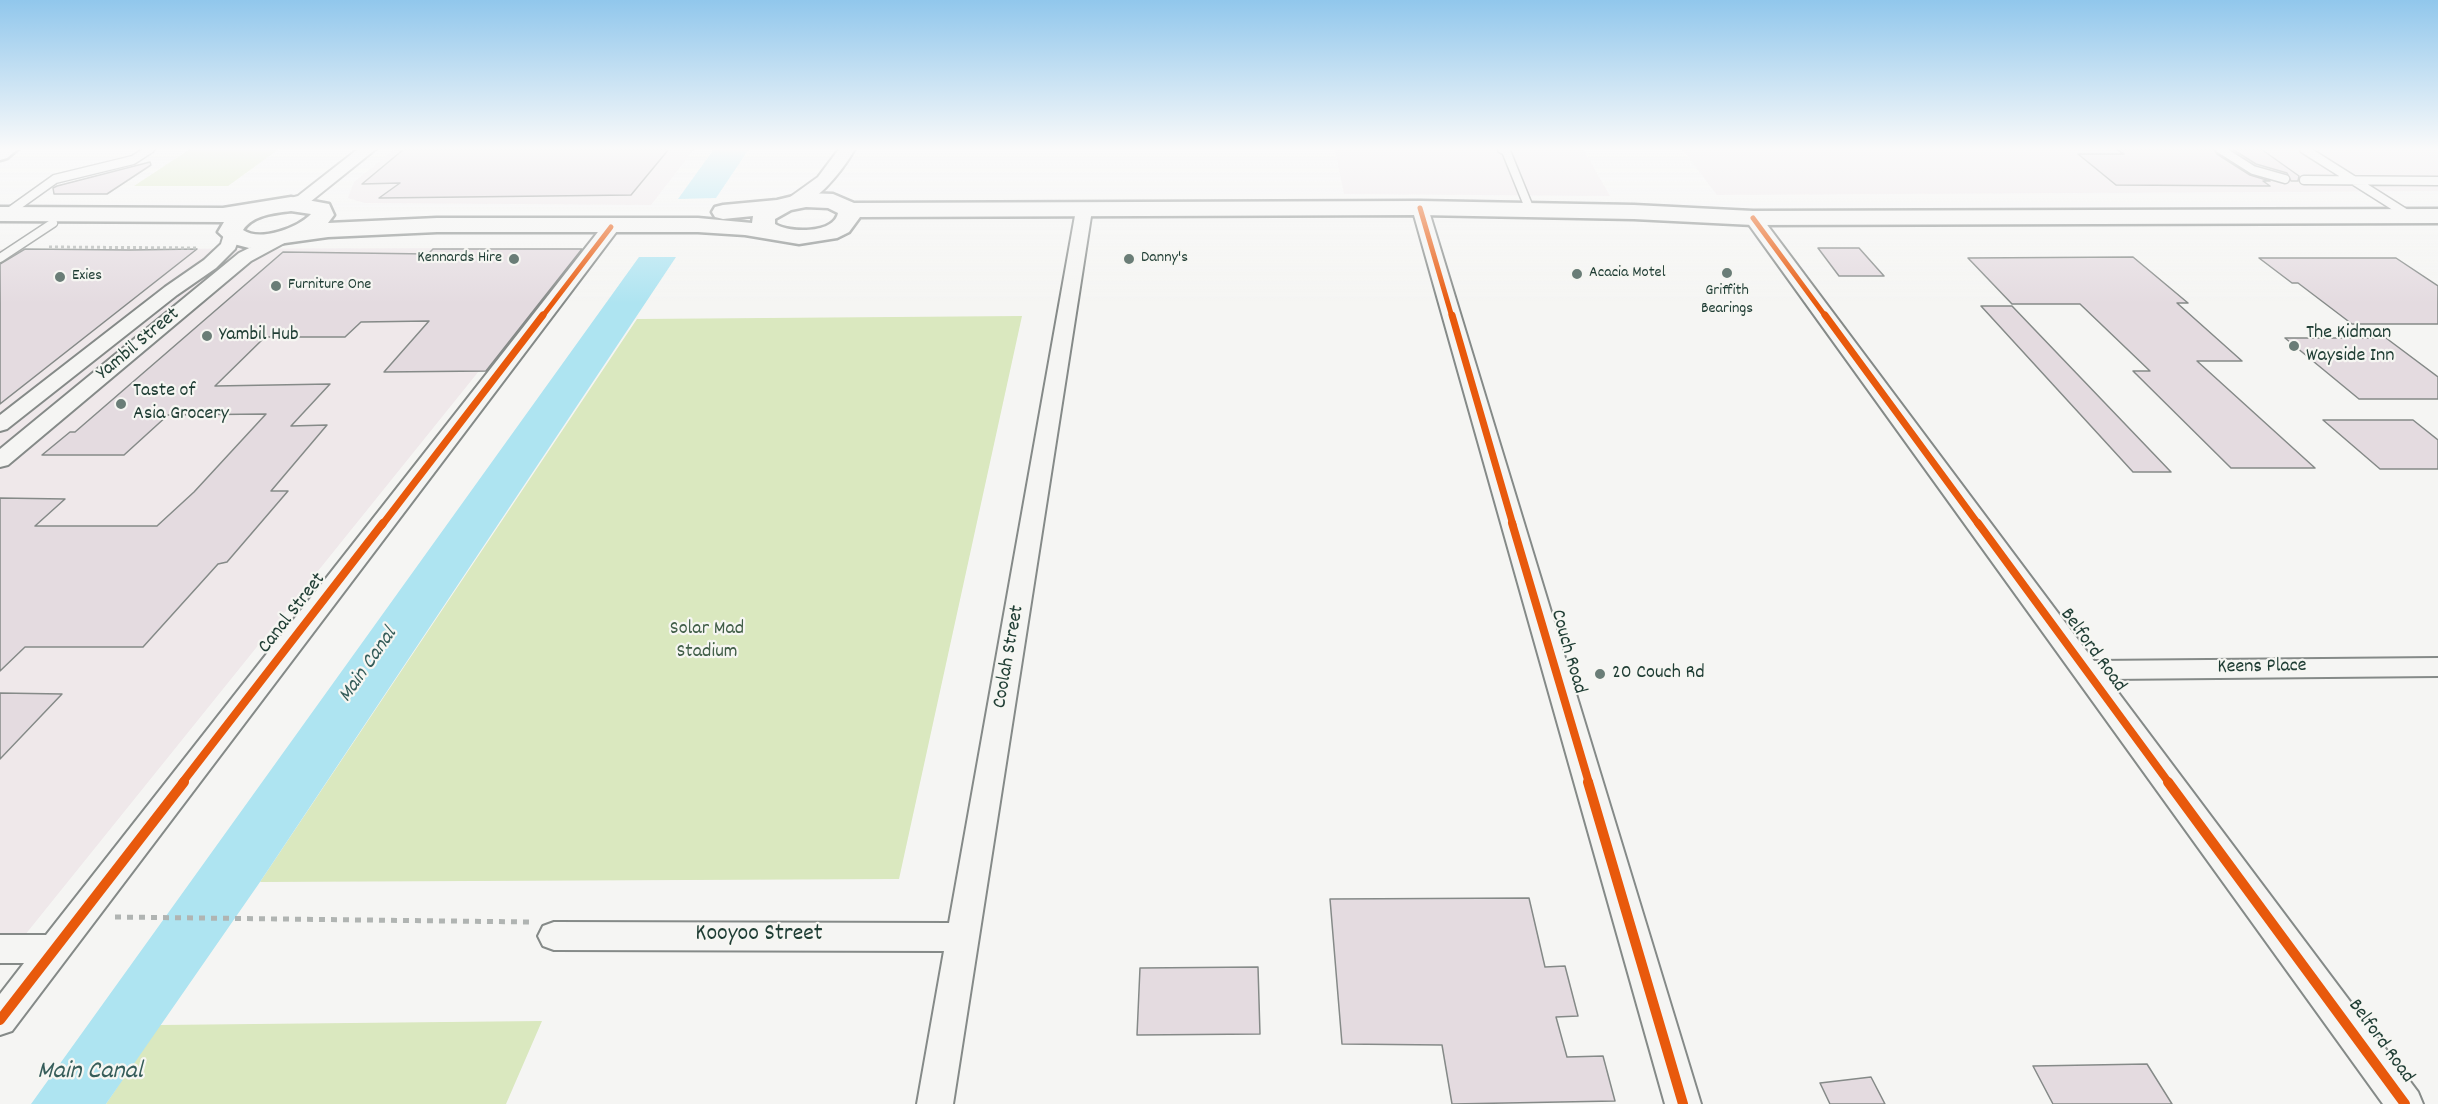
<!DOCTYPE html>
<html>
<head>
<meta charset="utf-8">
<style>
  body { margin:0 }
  canvas { display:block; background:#f5f5f3 }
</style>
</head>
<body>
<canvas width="2438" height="1104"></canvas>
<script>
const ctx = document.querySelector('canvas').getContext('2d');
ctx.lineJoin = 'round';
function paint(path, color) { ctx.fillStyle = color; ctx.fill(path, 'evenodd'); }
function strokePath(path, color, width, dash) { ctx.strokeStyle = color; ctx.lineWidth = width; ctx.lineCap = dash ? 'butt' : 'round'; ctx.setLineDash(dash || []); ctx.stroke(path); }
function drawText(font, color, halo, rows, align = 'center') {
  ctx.font = font + ' Dekko,sans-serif'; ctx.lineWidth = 4.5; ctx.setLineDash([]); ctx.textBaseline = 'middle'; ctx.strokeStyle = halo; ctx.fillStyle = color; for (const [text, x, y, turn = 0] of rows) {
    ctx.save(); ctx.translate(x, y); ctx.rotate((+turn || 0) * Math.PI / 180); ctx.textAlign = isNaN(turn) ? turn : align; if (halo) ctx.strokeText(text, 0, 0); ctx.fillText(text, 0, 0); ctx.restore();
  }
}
const built = new Path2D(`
  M395 149H694L651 205 365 203 348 198 354 182Z
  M1335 149H1583L1610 196 1344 194Z
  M1682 149H2438V191L1717 195Z
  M578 248 0 966V249Z`);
const green = new Path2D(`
  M190 149H279L228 186H134Z
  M1022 316 899 879 260 882 637 319Z
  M542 1021 506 1104H106L159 1025Z`);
const water = new Path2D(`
  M714 149H749L716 198 678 199Z
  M639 257H676L260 882 106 1104H31Z`);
const building = new Path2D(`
  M404 149H669L631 195 379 198 400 183 362 184Z
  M2116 149H2214L2217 154 2250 175 2270 181H2263L2270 186 2116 185 2078 154H2124Z
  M2232 149H2261L2299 176 2298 181H2291L2287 173 2256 164Z
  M150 162 151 165 107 194H54L53 188 57 186Z
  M1818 248H1859L1884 276H1839Z
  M25 249 130 250 197 249 0 404V264Z
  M433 249H582L486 371 384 372 429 321 361 322 345 337H265L215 386 330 384 291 426 327 425 271 491H288L227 562 218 564 143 647H25L0 671V498L65 499 35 526H157L194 492 266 414 168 415 124 455H42L70 432H75L283 252 428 254Z
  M2133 257 2188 303H2177L2242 361H2197L2315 468H2231L2133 371H2150L2080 304H2012L1968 258Z
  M2259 258H2396L2438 286V324H2352L2298 283H2292Z
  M1981 306H2012L2171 472H2133Z
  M2285 338H2386L2438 377V399H2359Z
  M2323 420H2413L2438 440V469H2380Z
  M0 693 62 694 0 759Z
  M1529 898 1545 967 1565 966 1578 1016 1556 1017 1567 1057 1603 1056 1615 1101 1452 1104 1442 1045 1342 1044 1330 899Z
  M1258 967 1260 1034 1137 1035 1140 968Z
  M2147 1064 2172 1104H2053L2033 1066Z
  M1871 1077 1885 1104H1830L1820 1083Z`);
const pathFar1 = new Path2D(`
  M49 247 198 248`);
const path = new Path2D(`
  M115 917 531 922`);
const lane = new Path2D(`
  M1502 149 1506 151 1530 210
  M2220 149 2253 170 2285 179
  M2304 149 2410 216
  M2304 180 2438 181
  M6 214 55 179 133 160 150 149
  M0 258 53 223`);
const street = new Path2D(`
  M358 149H376L310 202 282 210 276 208 274 205 276 202 298 196Z
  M839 149H855C844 168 812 213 786 206L784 203 786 200 818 177Z
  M1420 203 1428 208 1701 1104H1665L1412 208Z
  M1084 205 1092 210 953 1104H917L944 951 554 950 543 946 538 936 543 926 554 922 949 923 1076 210Z
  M1753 213 1759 214 2094 661 2438 658V676L2108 679 2418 1092 2423 1104H2383L1747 222 1745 218 1747 214Z
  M611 222 619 227 617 231 12 1031 0 1035V994L24 963H0V935H46L605 223Z
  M231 230 240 235 235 249 216 268 177 295 7 429 0 431V415L165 287 204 260 221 244 225 231Z
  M282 232 291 237 288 241 251 261 8 465 0 467V449L239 253Z`);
const primary = new Path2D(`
  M0 149H18L7 158 0 160Z
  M806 193 833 194 854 203 1420 201 1634 205 1753 211 2438 209V223L1753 225 1634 219 1420 215 860 217 849 232 837 238 799 244 745 235 698 232H437L328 237 249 248 230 243 218 232 224 222 0 221V207L223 208 291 197 329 204 334 215 328 223 437 218H698L752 223 753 216 723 219 715 217 712 212 715 207 723 205 777 200ZM806 207 828 208 838 213C834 234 789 233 775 224V219L791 210ZM291 211 311 214C298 228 260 242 243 230 253 215 274 213 291 211Z`);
const cyclewayFar3 = new Path2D(`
  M1420 208 1452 317
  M1753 218 1826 317
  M542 317 611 227`);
const cyclewayFar2 = new Path2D(`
  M1452 315 1513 525
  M1825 315 1979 525
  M382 525 543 315`);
const cyclewayFar1 = new Path2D(`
  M1512 523 1589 783
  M1978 523 2169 783
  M182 783 383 523`);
const cycleway = new Path2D(`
  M1588 782 1683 1104
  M2168 782 2405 1104
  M0 1020 184 782`);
const markers = [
  [514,259,6,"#6a7d77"],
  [1129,259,6,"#6a7d77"],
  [1727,273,6,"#6a7d77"],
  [1577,274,6,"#6a7d77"],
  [60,277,6,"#6a7d77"],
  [276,286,6,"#6a7d77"],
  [207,336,6,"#6a7d77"],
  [2294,346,6,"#6a7d77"],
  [121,404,6,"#6a7d77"],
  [1600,674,6,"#6a7d77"]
];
const farPoinames = [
  ["Kennards Hire",502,259,"right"],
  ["Danny's",1141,259],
  ["Acacia Motel",1589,274],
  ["Exies",72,277],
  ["Furniture One",288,286],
  ["Griffith",1727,292,"center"],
  ["Bearings",1727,310,"center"]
];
const poiNames = [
  ["The Kidman",2306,334],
  ["Wayside Inn",2306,357],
  ["Yambil Hub",219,336],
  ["Taste of",133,392],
  ["Asia Grocery",133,415],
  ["20 Couch Rd",1612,674]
];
const streetNames = [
  ["Yambil Street",139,345,-40],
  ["Canal Street",293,614,-52],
  ["Belford Road",2092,651,54],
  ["Couch Road",1567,652,74],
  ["Coolah Street",1010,657,-80],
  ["Keens Place",2262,668,-1],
  ["Belford Road",2380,1042,54]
];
const parkNames = [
  ["Solar Mad",707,630],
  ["Stadium",707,653]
];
const waterNames = [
  ["Main Canal",369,666,-55]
];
const nearStreetnames = [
  ["Kooyoo Street",759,936]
];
const nearWaternames = [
  ["Main Canal",90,1073]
];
paint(built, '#efe8ea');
paint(green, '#dae8bf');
paint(water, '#aee4f1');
paint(building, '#e4dbe0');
strokePath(building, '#858a88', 1.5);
strokePath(lane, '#858a88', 11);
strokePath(street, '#858a88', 4);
strokePath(primary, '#858a88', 5);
strokePath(pathFar1, '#b0b4b2', 3, [3, 3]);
strokePath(path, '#b0b4b2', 5, [6, 6]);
strokePath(lane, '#f5f5f3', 8);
paint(street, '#f5f5f3');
paint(primary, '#f5f5f3');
strokePath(cyclewayFar3, '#e8590c', 5);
strokePath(cyclewayFar2, '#e8590c', 7);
strokePath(cyclewayFar1, '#e8590c', 8);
strokePath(cycleway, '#e8590c', 10);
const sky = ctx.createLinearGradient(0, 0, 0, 304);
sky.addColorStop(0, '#91c7ec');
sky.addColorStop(0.49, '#fafafa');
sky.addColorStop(1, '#fafafa00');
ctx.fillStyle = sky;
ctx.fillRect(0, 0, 2438, 304);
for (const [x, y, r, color] of markers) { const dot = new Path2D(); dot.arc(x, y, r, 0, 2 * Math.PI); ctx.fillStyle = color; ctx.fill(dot); strokePath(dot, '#f6f6f2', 2); }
drawText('16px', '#1f3d34', '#f6f6f2', farPoinames, 'left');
drawText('20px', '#1f3d34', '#f6f6f2', poiNames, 'left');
drawText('20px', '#1f3d34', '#f6f6f2', streetNames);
drawText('20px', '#405d47', '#f6f6f2', parkNames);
drawText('italic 21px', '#365d5a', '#f6f6f2', waterNames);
drawText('24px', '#1f3d34', '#f6f6f2', nearStreetnames);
drawText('italic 26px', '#365d5a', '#f6f6f2', nearWaternames);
</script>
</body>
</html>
